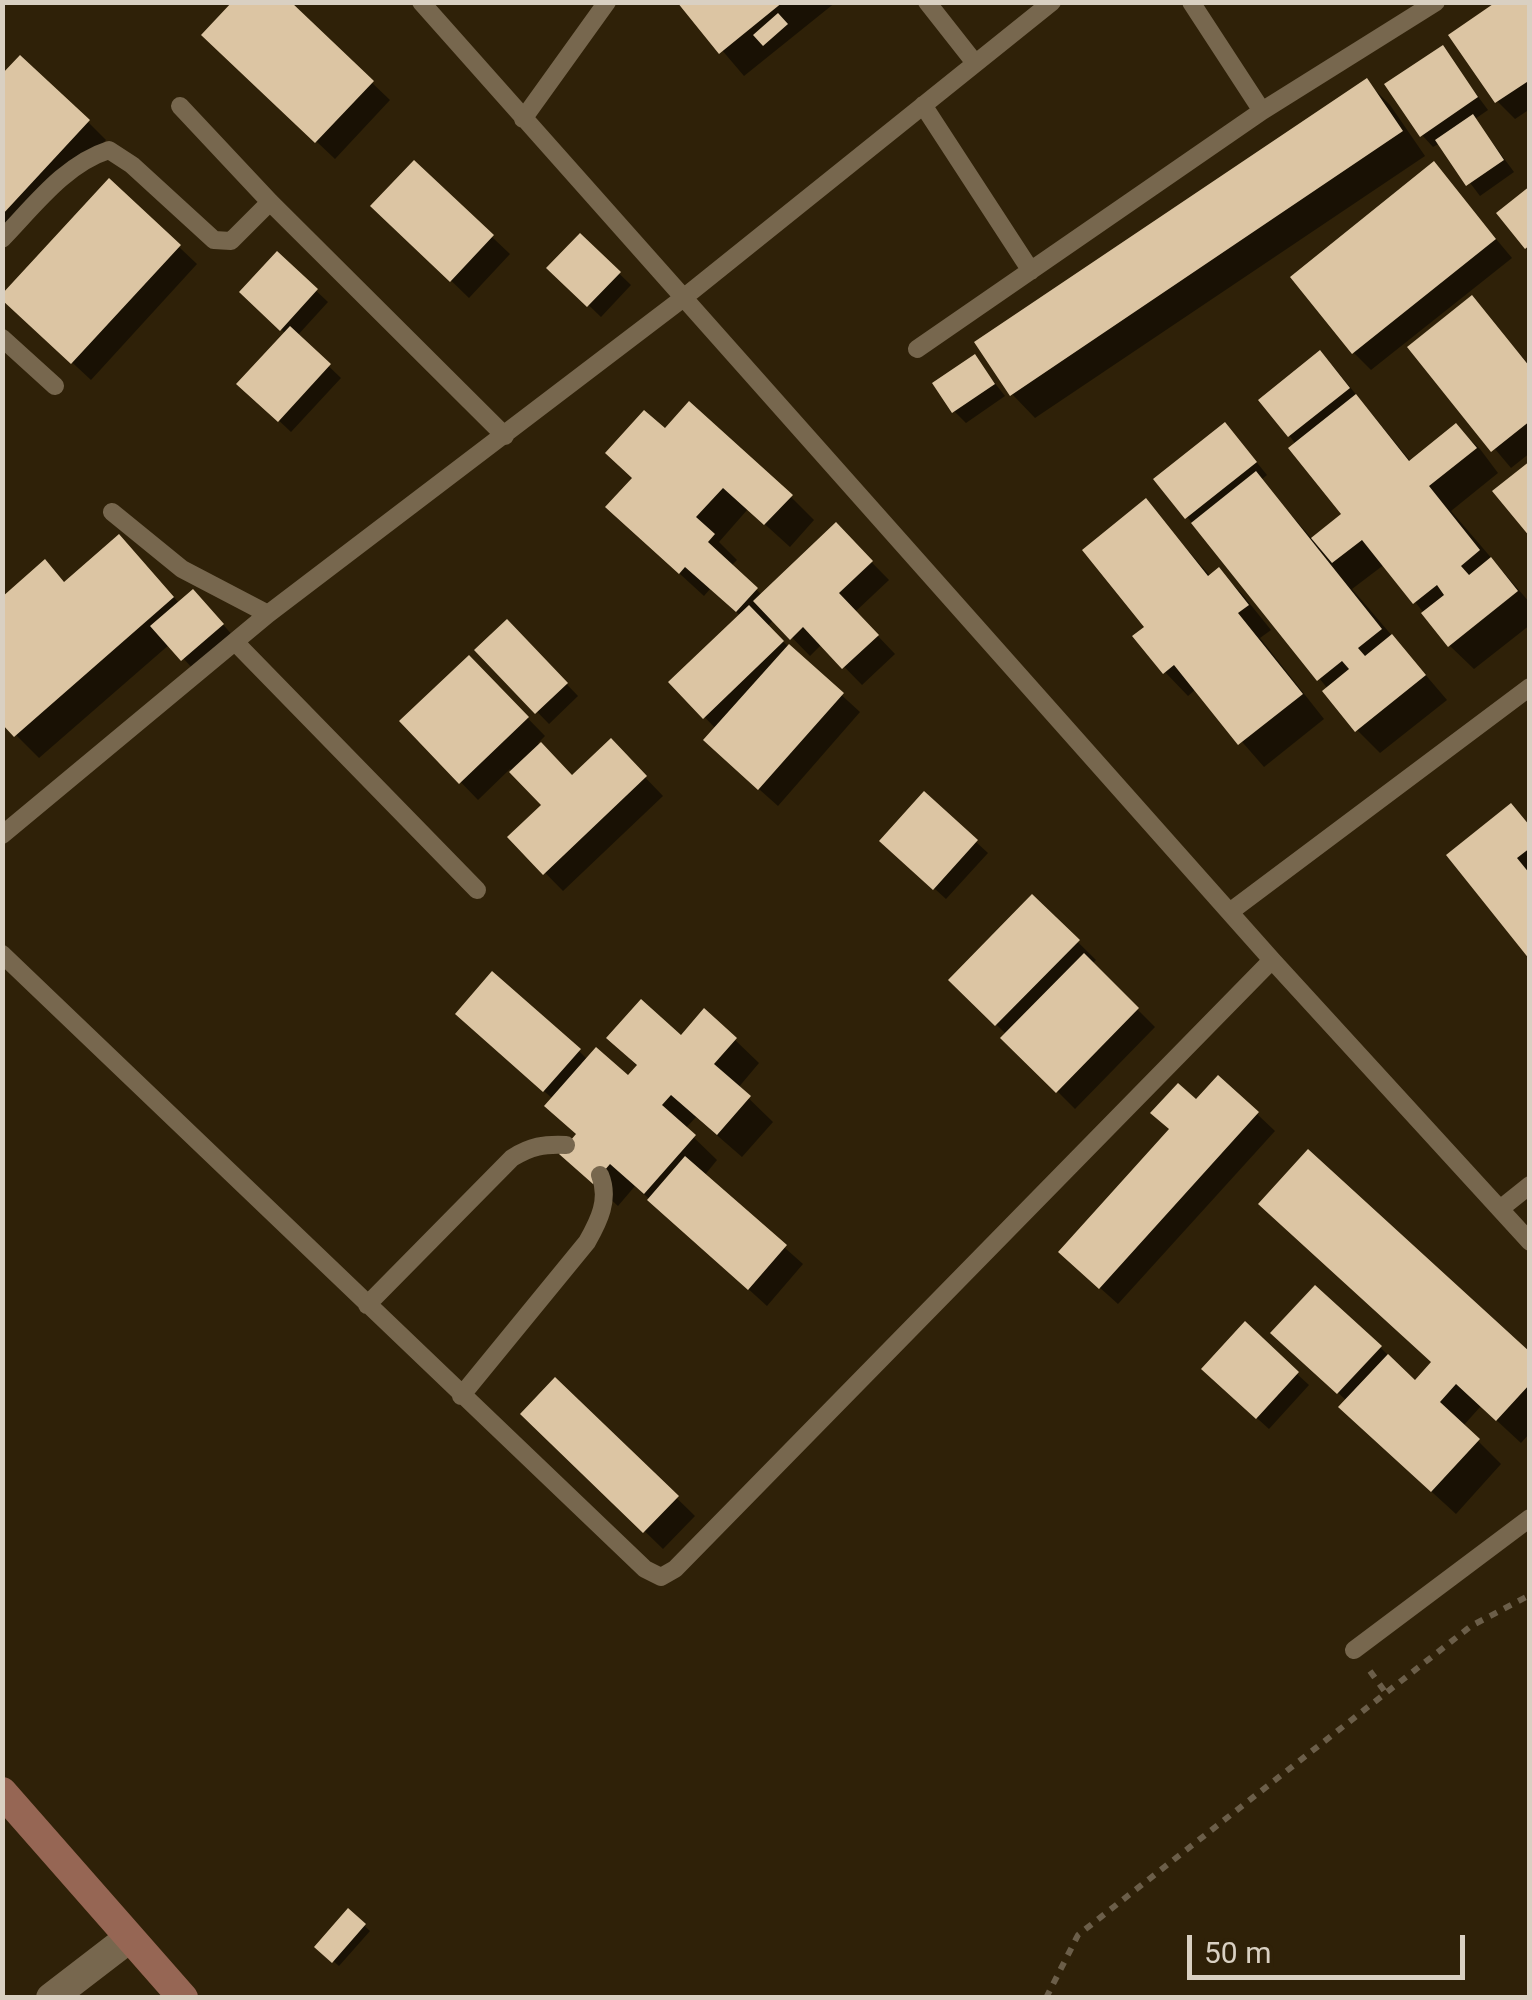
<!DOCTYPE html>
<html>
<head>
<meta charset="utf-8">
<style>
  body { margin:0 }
  #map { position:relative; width:1532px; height:2000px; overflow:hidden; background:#2f2108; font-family:Roboto,sans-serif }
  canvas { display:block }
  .frame { position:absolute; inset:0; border:5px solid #d9d0c2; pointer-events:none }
  .scale { position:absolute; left:1187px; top:1935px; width:278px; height:45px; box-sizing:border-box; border:5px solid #d9d0c2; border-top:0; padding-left:12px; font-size:30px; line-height:35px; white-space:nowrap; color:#d9d0c2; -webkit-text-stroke:8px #2f2108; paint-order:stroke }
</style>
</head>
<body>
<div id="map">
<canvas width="1532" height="2000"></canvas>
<div class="frame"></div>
<div class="scale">50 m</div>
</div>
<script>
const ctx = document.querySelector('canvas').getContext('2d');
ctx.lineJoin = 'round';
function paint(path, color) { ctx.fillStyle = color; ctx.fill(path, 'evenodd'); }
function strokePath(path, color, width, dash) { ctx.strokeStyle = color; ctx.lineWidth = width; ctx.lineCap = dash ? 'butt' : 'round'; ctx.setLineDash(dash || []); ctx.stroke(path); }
const shadow = new Path2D(`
  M287 2 390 100 335 159 223 53Z
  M681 2H836L744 76Z
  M1530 2V109L1515 119 1497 101Z
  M1442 48 1488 110 1475 119 1514 172 1480 196 1440 143 1433 147 1422 135Z
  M2 78 88 122 106 140 2 251Z
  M1366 81 1390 105 1425 156 1035 418 1012 394Z
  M1434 165 1512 258 1371 370 1353 352Z
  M374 206 492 237 510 254 469 298Z
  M580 236 631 285 601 317 550 268Z
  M179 247 197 264 91 380 21 315Z
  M278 255 328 302 297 336 341 378 291 432 240 384 286 334 243 292Z
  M1472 299 1530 366V453L1511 468 1410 348Z
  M975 358 1005 396 966 423 954 411Z
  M1332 365 1411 462 1456 426 1480 449 1498 473 1451 511 1530 603V625L1474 669 1450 646 1385 564 1352 589 1447 700 1380 753 1357 730 1328 689 1157 480 1236 437 1267 475 1261 480 1313 540 1345 514 1289 435Z
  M665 432 791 497 814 520 790 547 748 509 719 542 737 560 731 566 763 596 836 526 889 580 855 612 895 654 862 685 822 644 810 656 774 619 767 627 860 712 778 806 724 758 716 729 672 683 741 616 710 589 704 596 632 530 635 478Z
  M1146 502 1211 577 1219 570 1242 594 1271 630 1260 638 1324 719 1264 767 1196 689 1188 696 1165 672 1147 628Z
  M119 538 180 604H205L234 637 195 671 170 644 39 758 16 735 66 584Z
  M507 622 578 696 549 724 477 650Z
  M469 658 545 736 538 743 572 778 611 742 663 796 563 891 510 837 544 805 510 769 478 800 403 722Z
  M1511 807 1530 825V956L1449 855Z
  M976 842 988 853 946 899 894 852Z
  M1032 897 1096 960 1092 964 1155 1027 1075 1109 1004 1038 1007 1035 951 980Z
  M476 1031 579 1051 588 1060 628 1079 638 1067 609 1038 735 1040 759 1063 738 1088 773 1122 742 1157 696 1117 685 1129 717 1160 704 1176 803 1264 767 1306 635 1186 618 1206 586 1177 578 1135 553 1099Z
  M1196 1103 1257 1114 1275 1131 1118 1304 1079 1269Z
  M1285 1345 1380 1347 1415 1383 1530 1355V1433L1521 1443 1481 1406 1463 1426 1501 1464 1456 1514 1365 1431 1347 1401Z
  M1297 1374 1309 1385 1269 1429 1216 1381Z
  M556 1380 695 1516 663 1549 524 1414Z
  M348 1911 370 1931 339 1966 317 1947Z`);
const building = new Path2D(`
  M232 2H291L374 81 315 143 201 35Z
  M677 2H783L719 54Z
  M1496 2H1530V80L1495 103 1448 35Z
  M778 13 788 24 763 46 753 35Z
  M1443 45 1478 97 1420 137 1384 84Z
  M20 55 90 120 2 215V74Z
  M1367 78 1403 131 1010 396 974 342Z
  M1473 114 1504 160 1466 186 1435 140Z
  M414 160 494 235 450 282 370 206Z
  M1434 161 1496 239 1352 354 1290 277Z
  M109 178 181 245 71 364 2 300V294Z
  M1530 186V245L1525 249 1496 213Z
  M580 233 621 272 587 307 546 268Z
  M277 251 318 289 280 331 239 292Z
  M1472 295 1530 367V421L1491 452 1407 347Z
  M290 326 331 364 278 422 236 384Z
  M1320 350 1350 388 1288 437 1258 400Z
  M975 354 995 384 952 413 932 383Z
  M1356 394 1409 461 1456 423 1477 448 1429 486 1480 550 1461 566 1469 575 1491 557 1518 591 1448 647 1421 613 1444 595 1437 585 1413 604 1362 540 1332 563 1311 538 1341 514 1288 448Z
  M689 401 793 495 764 525 723 488 696 517 715 534 708 542 758 588 736 612 685 567 679 574 605 507 632 478 605 453 644 410 665 428Z
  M1225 422 1257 462 1185 519 1153 479Z
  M1530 461V537L1492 491Z
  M1256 471 1382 629 1358 648 1365 656 1392 634 1426 675 1355 732 1322 691 1349 669 1342 661 1317 681 1191 523Z
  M1146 498 1208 576 1219 567 1249 605 1238 613 1303 694 1238 745 1174 665 1163 674 1132 636 1144 627 1082 550Z
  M836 522 873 561 839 593 879 635 842 669 803 627 790 640 753 601Z
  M119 534 174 597 14 737 2 724V597L45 559 64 582Z
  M193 589 224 624 181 661 150 626Z
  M749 605 784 641 703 719 668 682Z
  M507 619 568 683 535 714 474 650Z
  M789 644 844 693 758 790 703 740Z
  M469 655 529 717 459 784 399 721Z
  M611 738 647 776 543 875 507 837 541 805 509 772 541 742 572 775Z
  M924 791 978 840 933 890 879 841Z
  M1511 803 1530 826V848L1517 858 1530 874V960L1446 855Z
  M1032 894 1080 940 995 1026 948 980Z
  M1084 953 1139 1008 1056 1093 1000 1038Z
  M492 971 581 1049 543 1092 455 1014Z
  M641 999 681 1035 704 1008 737 1038 714 1064 751 1096 717 1135 671 1095 662 1105 696 1135 644 1194 610 1164 593 1184 559 1154 576 1134 544 1106 596 1047 628 1075 637 1065 606 1038Z
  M1218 1075 1259 1112 1099 1289 1058 1252 1169 1129 1150 1113 1178 1083 1196 1099Z
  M1308 1149 1530 1352V1384L1496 1421 1456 1384 1440 1402 1480 1439 1431 1492 1338 1407 1388 1354 1415 1380 1431 1362 1258 1204Z
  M685 1156 787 1245 748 1290 647 1200Z
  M1315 1285 1382 1346 1337 1394 1270 1333Z
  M1245 1321 1299 1372 1256 1419 1201 1369Z
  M555 1377 679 1496 643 1533 520 1414Z
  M348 1908 366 1924 332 1963 314 1947Z`);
const path = new Path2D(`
  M1370 1671 1386 1693
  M1046 1998 1078 1935 1471 1626 1530 1595`);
const lane = new Path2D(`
  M421 2 1272 960 1530 1242
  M927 2 975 63
  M1191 2 1262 111
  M923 105 1031 271
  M180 106 270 202 505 436
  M523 119 607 2
  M2 239C34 206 65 164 109 150L132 165 214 240 231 241 270 202
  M2 338 55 386
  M917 349 1262 111 1436 2
  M112 512 182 569 268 614
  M236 643 477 890
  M2 835 268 614 682 299 1052 2
  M1231 911 1530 687
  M2 954 645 1569 661 1577 675 1569 1272 960
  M1500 1209 1530 1185
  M367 1305 512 1158C531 1146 544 1144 566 1145
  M461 1396 587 1242C599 1221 610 1199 600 1175
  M1354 1650 1530 1518`);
const street = new Path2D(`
  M51 1998 129 1938`);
const secondary = new Path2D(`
  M2 1792 183 1998`);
paint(shadow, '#0007');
paint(building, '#dcc5a3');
strokePath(path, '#6b5e49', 6, [8, 8]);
strokePath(lane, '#77674e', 18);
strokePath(street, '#77674e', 30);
strokePath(secondary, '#966654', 30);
</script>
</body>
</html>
